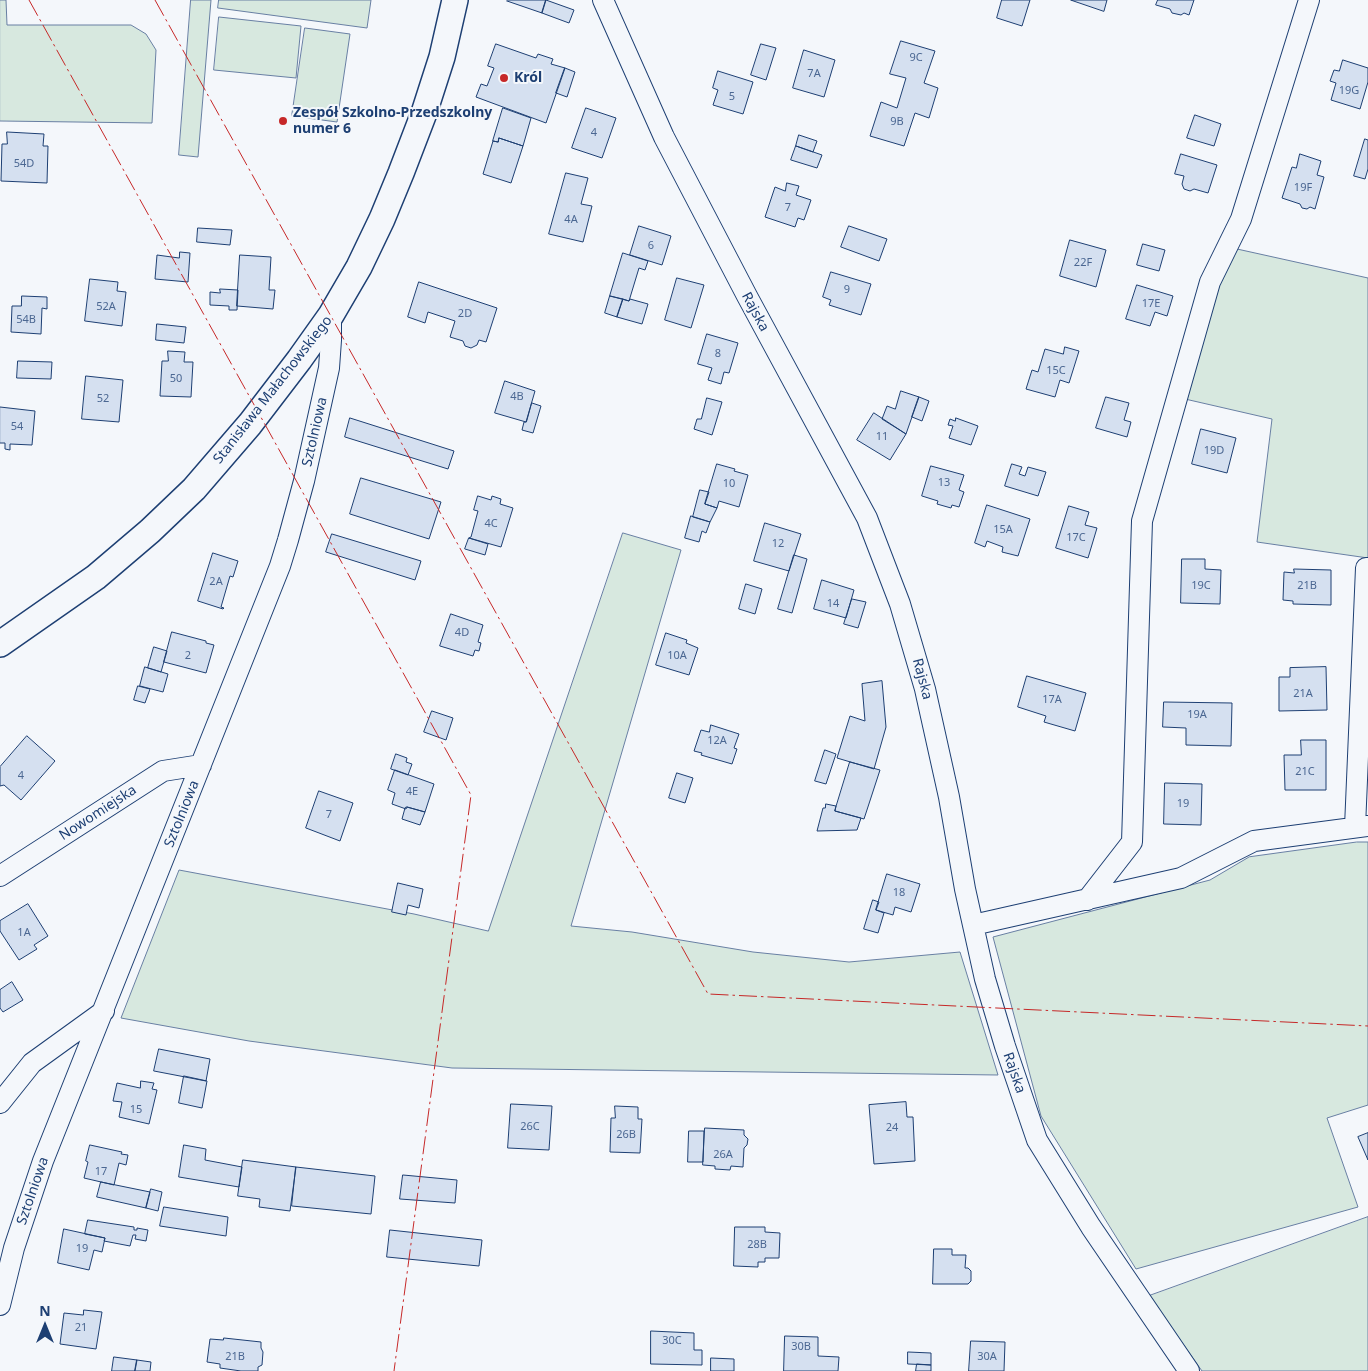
<!DOCTYPE html>
<html>
<head>
<meta charset="utf-8">
<style>
  body { margin:0 }
  #map { position:relative; width:1368px; height:1371px; overflow:hidden; background:#f4f7fb; font-family:"Noto Sans",sans-serif }
  canvas { display:block }
  .north { position:absolute; left:20px; top:1301px; width:50px; height:50px; -webkit-text-stroke:4px #f4f7fb; paint-order:stroke; rotate:0deg; font-size:14px; font-weight:700; line-height:20px; text-align:center; color:#1d3f73 }
  .north::after { content:''; display:block; margin:auto; width:18px; height:22px; background:#1d3f73; clip-path:polygon(50% 0,100% 100%,50% 72%,0 100%) }
</style>
</head>
<body>
<div id="map">
<canvas width="1368" height="1371"></canvas>
<div class="north">N</div>
</div>
<script>
const ctx = document.querySelector('canvas').getContext('2d');
ctx.lineJoin = 'round';
function paint(path, color) { ctx.fillStyle = color; ctx.fill(path, 'evenodd'); }
function strokePath(path, color, width, dash) { ctx.strokeStyle = color; ctx.lineWidth = width; ctx.lineCap = dash ? 'butt' : 'round'; ctx.setLineDash(dash || []); ctx.stroke(path); }
function drawText(font, color, halo, rows, align = 'center') {
  ctx.font = font + ' "Noto Sans",sans-serif'; ctx.lineWidth = 4; ctx.setLineDash([]); ctx.textBaseline = 'middle'; ctx.strokeStyle = halo; ctx.fillStyle = color; for (const [text, x, y, turn = 0] of rows) {
    ctx.save(); ctx.translate(x, y); ctx.rotate((+turn || 0) * Math.PI / 180); ctx.textAlign = isNaN(turn) ? turn : align; if (halo) ctx.strokeText(text, 0, 0); ctx.fillText(text, 0, 0); ctx.restore();
  }
}
const green = new Path2D(`
  M0 0H6L7 25H131L146 34 156 50 152 123 0 121Z
  M191 0H211L198 157 179 155Z
  M219 0H371L367 28 218 8Z
  M219 17 301 26 296 78 214 70Z
  M305 28 350 34 337 122 292 116Z
  M1237 249 1368 278V558L1257 542 1272 419 1185 399 1221 274Z
  M623 533 681 550 571 926 632 932 753 952 849 962 960 952 998 1075 452 1068 249 1041 121 1018 179 870 414 914 488 931Z
  M1357 842H1368V1105L1327 1118 1358 1207 1136 1269 1041 1116 993 937 1210 880 1249 857Z
  M1368 1217V1371H1202L1149 1296Z`);
const building = new Path2D(`
  M508 0H546L542 13 507 1Z
  M546 0 574 10 569 23 542 13Z
  M1002 0H1030L1022 26 997 18Z
  M1071 0H1107L1104 11Z
  M1158 0H1194L1189 15 1184 13 1181 15 1172 13 1170 9 1156 5Z
  M901 41 935 51 924 83 938 88 929 118 915 113 904 146 870 136 881 102 897 108 906 78 890 74Z
  M496 44 536 58 538 54 553 59 551 64 565 68 546 123 476 97 481 84 487 86 494 68 488 66Z
  M761 44 776 48 766 80 751 75Z
  M804 50 835 60 824 97 793 88Z
  M1343 60 1368 68V82L1360 109 1331 100 1336 83 1330 81 1334 70 1339 71Z
  M565 68 575 72 567 97 556 93Z
  M718 71 753 82 743 114 713 105 718 90 713 88Z
  M503 108 531 118 523 146 499 138 498 142 493 141Z
  M586 108 616 118 602 158 572 148Z
  M1195 115 1221 124 1214 146 1187 138Z
  M7 132 44 134 43 146H48L47 183 1 181 2 144H7Z
  M799 135 817 141 813 152 796 146Z
  M499 138 523 146 511 183 483 174 493 141 498 142Z
  M1365 139 1368 140V169L1365 179 1354 176Z
  M796 146 822 155 817 168 791 160Z
  M1181 154 1217 165 1208 193 1194 189 1190 191 1184 189 1182 184 1184 176 1175 174Z
  M1300 154 1321 161 1317 175 1324 177 1315 209 1310 207 1307 209 1302 208 1300 204 1282 198 1292 167 1296 168Z
  M566 173 588 178 581 204 592 206 583 242 549 234Z
  M787 183 799 186 796 195 811 200 804 220 798 218 795 227 765 217 775 187 785 191Z
  M639 226 671 236 662 265 630 255Z
  M849 226 887 239 879 261 841 247Z
  M198 228 232 230 230 245 197 242Z
  M1070 240 1106 250 1096 287 1060 276Z
  M1143 244 1165 250 1159 271 1137 265Z
  M180 252 190 253 188 282 155 279 157 255 179 258Z
  M623 253 648 261 645 270 639 268 629 301 610 296Z
  M240 255 271 257 269 290H275L273 309 237 306Z
  M831 272 871 284 861 315 829 305 831 300 823 297Z
  M677 278 704 285 691 328 665 320Z
  M90 279 118 282 117 291 126 292 122 326 85 321Z
  M419 282 497 308 486 342 479 340 477 345 471 348 465 346 463 341 450 337 455 321 428 312 425 323 408 317Z
  M1137 285 1173 296 1167 316 1155 312 1150 326 1126 319Z
  M220 289 238 290 237 310H229V306L210 305V292L220 293Z
  M22 296 47 297V309L42 308 41 334 11 332 12 306H21Z
  M610 296 623 299 617 317 605 313Z
  M623 299 629 301 630 299 648 304 642 324 617 317Z
  M157 324 186 327 184 343 156 340Z
  M707 334 738 343 729 373 724 372 721 384 708 380 712 368 698 364Z
  M1065 347 1079 351 1069 383 1060 380 1055 397 1026 389 1032 370 1038 372 1045 349 1063 354Z
  M168 351 185 352 184 362H193L191 397 160 396 162 361H168Z
  M18 361 52 362 51 379 17 378Z
  M86 376 123 380 119 422 82 419Z
  M505 381 535 391 526 422 495 413Z
  M901 391 919 397 906 434 882 419 887 406 895 409Z
  M919 397 929 401 922 421 912 417Z
  M1106 397 1129 403 1124 420 1131 422 1127 437 1096 428Z
  M707 398 722 402 712 435 694 429 697 419H701Z
  M532 403 541 406 533 433 522 430 524 422H526Z
  M0 407 35 411 32 445 10 444V450L5 449V443H0Z
  M874 413 906 434 890 460 857 440Z
  M350 418 454 451 448 469 345 437Z
  M956 418 978 426 971 445 949 438 953 426 948 425 950 419 955 421Z
  M1201 429 1236 438 1227 473 1192 464Z
  M717 464 735 469 734 471 748 475 739 507 719 501 717 508 705 504Z
  M1012 464 1022 467 1019 474 1025 476 1028 467 1046 472 1038 496 1005 486Z
  M931 466 964 475 959 490 964 492 959 507 952 505 951 508 937 504 938 501 922 496Z
  M361 478 441 502 429 539 350 514Z
  M700 490 709 492 705 504 717 508 710 522 693 517Z
  M478 496 491 500 492 496 501 499 500 504 513 508 501 547 469 538 471 537 478 511 474 510Z
  M987 505 1030 519 1018 556 1002 552 1003 547 987 541 985 547 975 543Z
  M1069 506 1089 512 1085 525 1097 528 1088 558 1056 548Z
  M691 516 710 522 706 533 702 531 699 542 685 538Z
  M765 523 801 534 789 571 754 561Z
  M332 534 421 561 415 580 326 552Z
  M469 538 488 544 485 555 465 549Z
  M213 553 238 561 233 577 230 576 221 607 224 608 223 609 198 601Z
  M794 555 807 559 792 613 778 609Z
  M1182 559H1205V569L1221 570 1220 604 1181 603Z
  M1294 569 1331 570V605L1293 604V601L1283 600 1284 572 1294 573Z
  M822 580 854 590 846 618 814 609Z
  M746 584 762 589 755 614 739 609Z
  M852 599 866 602 858 628 844 624Z
  M451 614 483 625 478 642 481 643 479 651 475 650 473 656 440 646Z
  M172 632 206 641V643L214 645 206 673 164 662Z
  M666 633 687 640 686 643 698 648 689 675 656 665Z
  M154 647 167 651 161 672 148 668Z
  M145 667 168 674 163 692 140 686Z
  M1326 667 1327 710 1279 711V677H1290V668Z
  M1027 676 1086 693 1075 731 1044 722 1046 716 1018 707Z
  M882 681 886 727 874 769 837 758 850 716 865 721 862 684Z
  M138 686 150 689 145 703 134 700Z
  M1164 702 1232 703 1231 746 1186 745V728L1163 727Z
  M432 711 453 718 446 740 424 732Z
  M711 725 739 734 734 748 737 749 732 764 701 755 702 753 694 751 701 730 709 732Z
  M27 736 55 761 21 800 4 785 0 786V767Z
  M1301 740H1326V790H1285L1284 755H1301Z
  M825 750 836 754 826 784 815 781Z
  M396 754 407 758 406 762 412 764 408 775 391 769Z
  M850 762 880 770 864 819 835 811Z
  M395 770 434 784 425 812 407 807 406 809 392 804 395 793 388 790Z
  M677 773 693 778 685 803 669 798Z
  M1165 783 1202 784 1201 825 1164 824Z
  M319 791 353 803 340 841 306 828Z
  M826 804 836 806 835 811 861 818 857 830 817 831 823 808H825Z
  M407 807 425 812 420 825 402 819 405 808Z
  M887 874 920 884 911 912 895 907 893 915 876 910Z
  M398 883 423 889 419 908 408 905 406 915 392 912Z
  M873 900 879 902 876 910 884 913 878 933 864 929Z
  M28 904 48 936 34 945 37 949 19 960 0 931V921Z
  M12 982 23 1000 3 1012 0 1008V990Z
  M159 1049 210 1059 206 1081 154 1071Z
  M184 1076 207 1081 202 1108 179 1103Z
  M141 1081 154 1083 152 1089 157 1090 149 1124 119 1117 122 1102 113 1101 117 1083 140 1088Z
  M906 1102 907 1117H913L915 1161 874 1164 869 1105Z
  M511 1104 552 1106 549 1150 508 1148Z
  M615 1106 638 1107V1119H642L640 1153 610 1152 611 1118H615Z
  M705 1128 744 1130V1135L748 1139 747 1145 744 1148 743 1167 731 1166 730 1170 715 1169V1166L703 1165Z
  M689 1131H704L703 1162H688Z
  M1368 1133V1160L1358 1137Z
  M90 1145 122 1152 121 1154 128 1155 126 1165 119 1163 114 1185 84 1178 88 1162 86 1161Z
  M184 1145 206 1149 205 1160 242 1167 239 1187 179 1177Z
  M243 1160 296 1167 290 1211 259 1207 260 1199 238 1196Z
  M296 1167 375 1176 371 1214 292 1206Z
  M403 1175 457 1180 455 1203 400 1199Z
  M101 1182 150 1192 146 1208 97 1197Z
  M151 1189 162 1192 158 1211 146 1208Z
  M164 1207 228 1217 226 1236 160 1226Z
  M88 1220 134 1227V1230H137V1228L148 1230 146 1241 135 1239 136 1235H133L130 1246 104 1241 105 1238 85 1234Z
  M735 1227H765V1232L780 1233 779 1258H765V1262H758V1267L734 1266Z
  M64 1229 105 1238 102 1252 94 1250 89 1270 58 1263Z
  M390 1230 482 1240 479 1266 387 1257Z
  M934 1249H952V1255H966L965 1268H968L971 1271V1281L968 1284H933Z
  M84 1310 102 1312 96 1349 60 1344 64 1313 83 1315Z
  M651 1331 694 1333V1350H702V1365L651 1364Z
  M785 1336 818 1337V1356L839 1357 838 1371H784Z
  M224 1338 261 1342V1348L263 1352 262 1365 258 1367V1371H241L220 1368V1364L207 1362 210 1339 223 1340Z
  M971 1341 1005 1342 1004 1371H969Z
  M908 1352 931 1353V1365L908 1364Z
  M114 1357 137 1360 135 1371H112Z
  M711 1358 734 1359V1371H711Z
  M137 1360 151 1362 150 1371H135Z
  M917 1364 931 1365V1371H916Z`);
const minor = new Path2D(`
  M603 0 664 137 747 296 867 518 900 604 925 689 949 797 965 889 985 979 1005 1046 1037 1140 1091 1227 1189 1371
  M1355 827 1366 568H1368
  M0 876 163 771 201 765
  M1087 900 1132 842 1142 521 1210 282 1241 219 1309 0
  M973 925 1181 878 1254 841 1368 826
  M0 1103 32 1063 104 1011
  M0 1305 14 1248 43 1161 280 566 288 540 304 481 329 368 331 340V315`);
const tertiary = new Path2D(`
  M0 644 96 577 150 531 194 489 250 424 299 360 331 315 359 267 382 219 401 173 424 113 442 57 455 0`);
const power = new Path2D(`
  M29 0 471 795 394 1371
  M155 0 708 994 1368 1026`);
const markers = [
  [504,78,5,"#c62828"],
  [283,121,5,"#c62828"]
];
const numberNames = [
  ["9C",916,58],
  ["7A",814,74],
  ["19G",1349,91],
  ["5",732,97],
  ["9B",897,122],
  ["4",594,133],
  ["54D",24,164],
  ["19F",1303,188],
  ["7",788,208],
  ["4A",571,220],
  ["6",651,246],
  ["22F",1083,263],
  ["9",847,290],
  ["17E",1151,304],
  ["52A",106,307],
  ["2D",465,314],
  ["54B",26,320],
  ["8",718,354],
  ["15C",1056,371],
  ["50",176,379],
  ["4B",517,397],
  ["52",103,399],
  ["54",17,427],
  ["11",882,437],
  ["19D",1214,451],
  ["13",944,483],
  ["10",729,484],
  ["4C",491,524],
  ["15A",1003,530],
  ["17C",1076,538],
  ["12",778,544],
  ["2A",216,582],
  ["19C",1201,586],
  ["21B",1307,586],
  ["14",833,604],
  ["4D",462,633],
  ["2",188,656],
  ["10A",677,656],
  ["21A",1303,694],
  ["17A",1052,700],
  ["19A",1197,715],
  ["12A",717,741],
  ["21C",1305,772],
  ["4",21,776],
  ["4E",412,792],
  ["19",1183,804],
  ["7",329,815],
  ["18",899,893],
  ["1A",24,933],
  ["15",136,1110],
  ["26C",530,1127],
  ["24",892,1128],
  ["26B",626,1135],
  ["26A",723,1155],
  ["17",101,1172],
  ["28B",757,1245],
  ["19",82,1249],
  ["21",81,1328],
  ["30C",672,1341],
  ["30B",801,1347],
  ["21B",235,1357],
  ["30A",987,1357]
];
const poiNames = [
  ["Król",514,78],
  ["Zespół Szkolno-Przedszkolny",293,113],
  ["numer 6",293,129]
];
const streetNames = [
  ["Rajska",755,312,62],
  ["Stanisława Małachowskiego",273,390,-52],
  ["Sztolniowa",315,432,-77],
  ["Rajska",922,679,75],
  ["Nowomiejska",98,813,-33],
  ["Sztolniowa",182,814,-68],
  ["Rajska",1014,1073,71],
  ["Sztolniowa",33,1191,-71]
];
paint(green, '#d7e8df');
strokePath(green, '#687fa3', 1);
paint(building, '#d5e0f0');
strokePath(building, '#1d3f73', 1);
strokePath(minor, '#1d3f73', 22);
strokePath(tertiary, '#1d3f73', 28);
strokePath(minor, '#f4f7fb', 20);
strokePath(tertiary, '#f4f7fb', 25);
strokePath(power, '#c62828', 1, [18, 4, 2.5, 4]);
for (const [x, y, r, color] of markers) { const dot = new Path2D(); dot.arc(x, y, r, 0, 2 * Math.PI); ctx.fillStyle = color; ctx.fill(dot); strokePath(dot, '#f4f7fb', 2); }
drawText('11px', '#4b6792', null, numberNames);
drawText('bold 14px', '#1d3f73', '#f4f7fb', poiNames, 'left');
drawText('14px', '#1d3f73', '#f4f7fb', streetNames);
</script>
</body>
</html>
